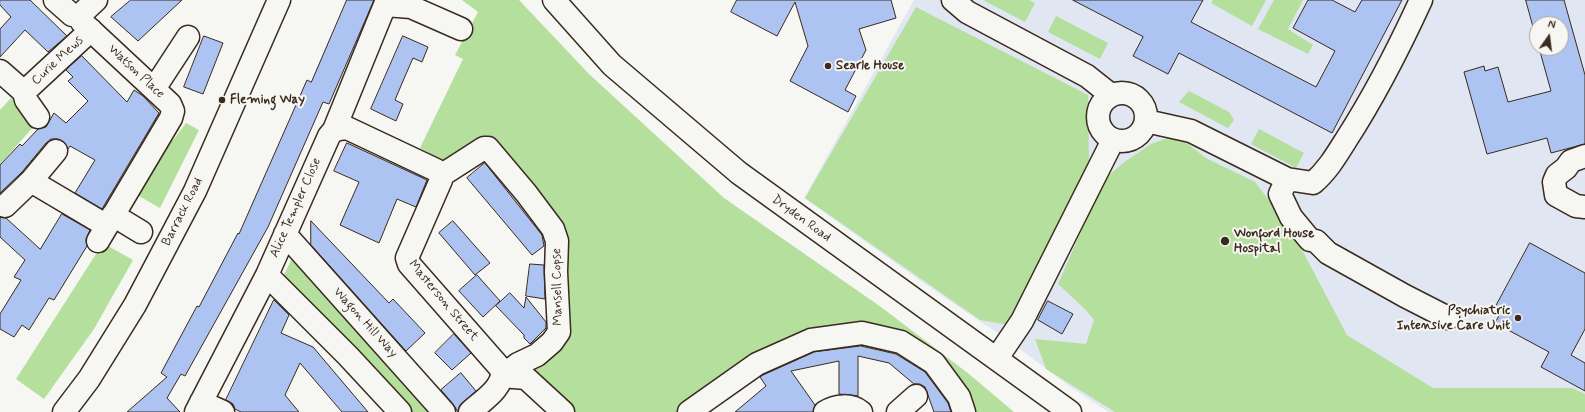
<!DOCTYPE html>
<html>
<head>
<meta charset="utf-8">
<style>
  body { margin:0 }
  #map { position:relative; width:1585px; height:412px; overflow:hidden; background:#f6f6f2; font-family:Mynerve,sans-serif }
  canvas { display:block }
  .north { position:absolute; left:1529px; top:16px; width:40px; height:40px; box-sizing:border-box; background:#f6f6f2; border:1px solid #aba49d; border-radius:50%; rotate:14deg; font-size:11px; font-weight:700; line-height:16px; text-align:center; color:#3b2a1e }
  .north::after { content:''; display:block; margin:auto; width:14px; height:18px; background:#3b2a1e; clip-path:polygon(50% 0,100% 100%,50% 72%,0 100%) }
</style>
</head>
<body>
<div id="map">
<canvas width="1585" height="412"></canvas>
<div class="north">N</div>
</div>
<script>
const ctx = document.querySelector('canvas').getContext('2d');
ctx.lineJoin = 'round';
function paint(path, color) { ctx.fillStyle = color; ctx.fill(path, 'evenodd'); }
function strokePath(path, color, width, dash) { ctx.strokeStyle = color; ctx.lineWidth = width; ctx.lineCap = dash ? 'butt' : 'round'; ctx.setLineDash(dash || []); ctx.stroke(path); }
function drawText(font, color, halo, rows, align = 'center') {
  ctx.font = font + ' Mynerve,sans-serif'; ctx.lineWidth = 4; ctx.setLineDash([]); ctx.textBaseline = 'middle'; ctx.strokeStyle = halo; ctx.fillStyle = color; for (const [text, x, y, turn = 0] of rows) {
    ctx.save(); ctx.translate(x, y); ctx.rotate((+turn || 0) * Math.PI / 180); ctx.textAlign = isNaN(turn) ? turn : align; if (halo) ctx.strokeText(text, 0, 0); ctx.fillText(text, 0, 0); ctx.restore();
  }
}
const built = new Path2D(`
  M914 0H1585V412H1109L1073 389 1012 343 925 284 804 198ZM1537 24H1561V48H1537Z`);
const green = new Path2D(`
  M462 0H519L589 74 724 198 881 307 969 374 1014 412H967L911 345 817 336 678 412H569L525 371 560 338V247L487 140 450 165 420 148 463 59 455 55 478 12Z
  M983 0H1029L1035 3 1025 22Z
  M1213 0H1266L1252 26 1211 3Z
  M1274 0H1303L1288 29 1313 45 1308 54 1258 29Z
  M916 7 1088 95 1089 161 1009 325 980 320 805 198Z
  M1056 16 1108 43 1100 59 1048 32Z
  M1189 91 1229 112 1234 120 1228 128 1179 102Z
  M11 98 37 123 0 164V110Z
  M186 123 199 130 160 208 134 193 165 141 173 140Z
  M1259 129 1304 153 1296 168 1251 144Z
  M1176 135 1206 158 1255 182 1292 231 1347 335 1433 388H1572L1585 394V412H1115L1046 369 1035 339 1086 344 1094 320 1086 310 1058 284 1103 181 1123 163 1151 144Z
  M108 246 133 260 94 329 44 399 16 379 96 254Z
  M295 252 439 412H399L283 277Z`);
const building = new Path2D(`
  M0 0H30L67 36 48 52 25 30 0 57V29L11 17 0 5Z
  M131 0H182L138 41 111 17Z
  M347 0H374L329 104 323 102 268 227 185 376 181 374 167 398 180 412H127L167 377 161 373 197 306 199 307 238 233 239 234 307 80 311 82Z
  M737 0H891L896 18 859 29 866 50 845 90 856 96 848 112 790 81 808 46 795 2 777 36 731 12Z
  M1073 0H1203L1191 22 1316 87 1335 51 1293 28 1308 0H1332L1355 12 1362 0H1402L1332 133 1179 53 1168 74 1133 56 1143 37Z
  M1526 0H1564L1585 75V144L1551 153 1547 138 1487 154 1464 72 1484 66 1485 71 1498 67 1508 102 1551 91 1539 48H1561V24H1537V41Z
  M204 36 223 43 203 94 184 87Z
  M403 36 428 47 422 62 413 58 403 81 395 100 403 104 396 121 371 109Z
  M82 56 127 102 134 90 143 96 159 113 102 209 75 193 95 160 70 146 68 149 64 142 58 139H51L46 143 22 172 0 193V165L20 144 22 146 38 129 46 127 54 113 66 123 88 101 68 81 73 77 66 70Z
  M347 143 427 180 416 207 397 199 379 243 340 225 359 182 334 171Z
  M485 163 542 235 544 246 532 255 467 178Z
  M62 214 90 230 86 240 87 246 54 300 49 298 29 330 22 325 14 337 0 329V314L21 280 14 277 25 260 0 237V217L6 218 40 249Z
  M311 221 389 303 393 299 425 333 406 351 311 245Z
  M453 221 490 263 475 275 439 233Z
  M1530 243 1585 273V329L1571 355 1585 363V391L1541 367 1549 352 1495 323 1501 312 1495 308Z
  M530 264 544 265 545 299 526 296Z
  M477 275 500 301 483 317 459 291Z
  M510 293 524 308 526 297 546 322V328L530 344 524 338V335L496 306Z
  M274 300 289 315 281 333 313 347 368 412H342L300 363 285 395 299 412H241L235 409 233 404 226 400Z
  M1048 301 1073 314 1062 334 1038 320Z
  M454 334 471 353 452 370 435 353Z
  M861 346 896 354 925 372 948 403 951 412H934L925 387 920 384H914L889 363 858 356V396L839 394V361L791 371 815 405 813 412H735L766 386 760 377 763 375 814 352Z
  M461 373 476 391 462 403 458 412 453 404 441 390Z`);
const minor = new Path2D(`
  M55 0 72 15 79 16 96 0
  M554 0 612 65 739 173 1070 412
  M953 0 967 12 1087 76 1111 95
  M385 5 411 7 461 29
  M79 16 82 22 170 104 173 111 171 118 98 241
  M0 71 24 92
  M154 89 188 37
  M1098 117a24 24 0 1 1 48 0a24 24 0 1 1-48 0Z
  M38 117 26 100 24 92 91 30
  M1146 121 1191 131 1287 179 1313 183C1327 171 1336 156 1346 140 1375 95 1399 48 1421 0
  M334 130 347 128 436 170 442 175 441 180 407 258 409 264 502 370C504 388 482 401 470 412
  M56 151 31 181 107 226
  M1585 156 1571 161 1566 168 1557 175 1554 182 1556 195 1576 206 1585 207
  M442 175 484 148H488L526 193 553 229 557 241 556 272 559 332 552 342 537 355 518 364 502 376 526 378 563 412
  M1287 179 1280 194 1291 217 1310 240 1316 241 1328 253 1405 296 1448 318
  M5 206 31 181
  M113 215 141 232
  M285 234 444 412
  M267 275 348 356 400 412
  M997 358 1022 321 1113 140
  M201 402 223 412
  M64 412 89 379 135 305 195 191 279 0
  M196 412 267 275 329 136 334 130 387 0
  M689 412 757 364 811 340 862 333 901 342 934 363 959 397 964 412
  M825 412C836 405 851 404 861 412
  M898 412 916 396`);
const markers = [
  [828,66,4,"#3b2a1e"],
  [222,100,4,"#3b2a1e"],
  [1225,241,5,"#3b2a1e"],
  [1518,318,4,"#3b2a1e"]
];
const streetNames = [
  ["Curie Mews",58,61,-43],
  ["Watson Place",136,72,43],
  ["Alice Templer Close",296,208,-66],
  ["Barrack Road",183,212,-63],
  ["Dryden Road",801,219,36],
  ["Mansell Copse",558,287,-91],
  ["Masterson Street",443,301,50],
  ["Wagon Hill Way",365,323,48]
];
const poiNames = [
  ["Searle House",836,66],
  ["Fleming Way",230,100],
  ["Wonford House",1234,234],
  ["Hospital",1234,249],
  ["Psychiatric",1510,311,"right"],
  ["Intensive Care Unit",1510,326,"right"]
];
paint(built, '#e0e7f2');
paint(green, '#b4df9d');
paint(building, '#adc3f1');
strokePath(building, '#3b2a1e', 1);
strokePath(minor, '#3b2a1e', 25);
strokePath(minor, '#f6f6f2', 22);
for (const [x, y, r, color] of markers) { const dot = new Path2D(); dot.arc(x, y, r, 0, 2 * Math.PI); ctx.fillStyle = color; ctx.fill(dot); strokePath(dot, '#f6f6f2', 1.5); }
drawText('13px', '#3b2a1e', '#f6f6f2', streetNames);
drawText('bold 13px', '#3b2a1e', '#f6f6f2', poiNames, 'left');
</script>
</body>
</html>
